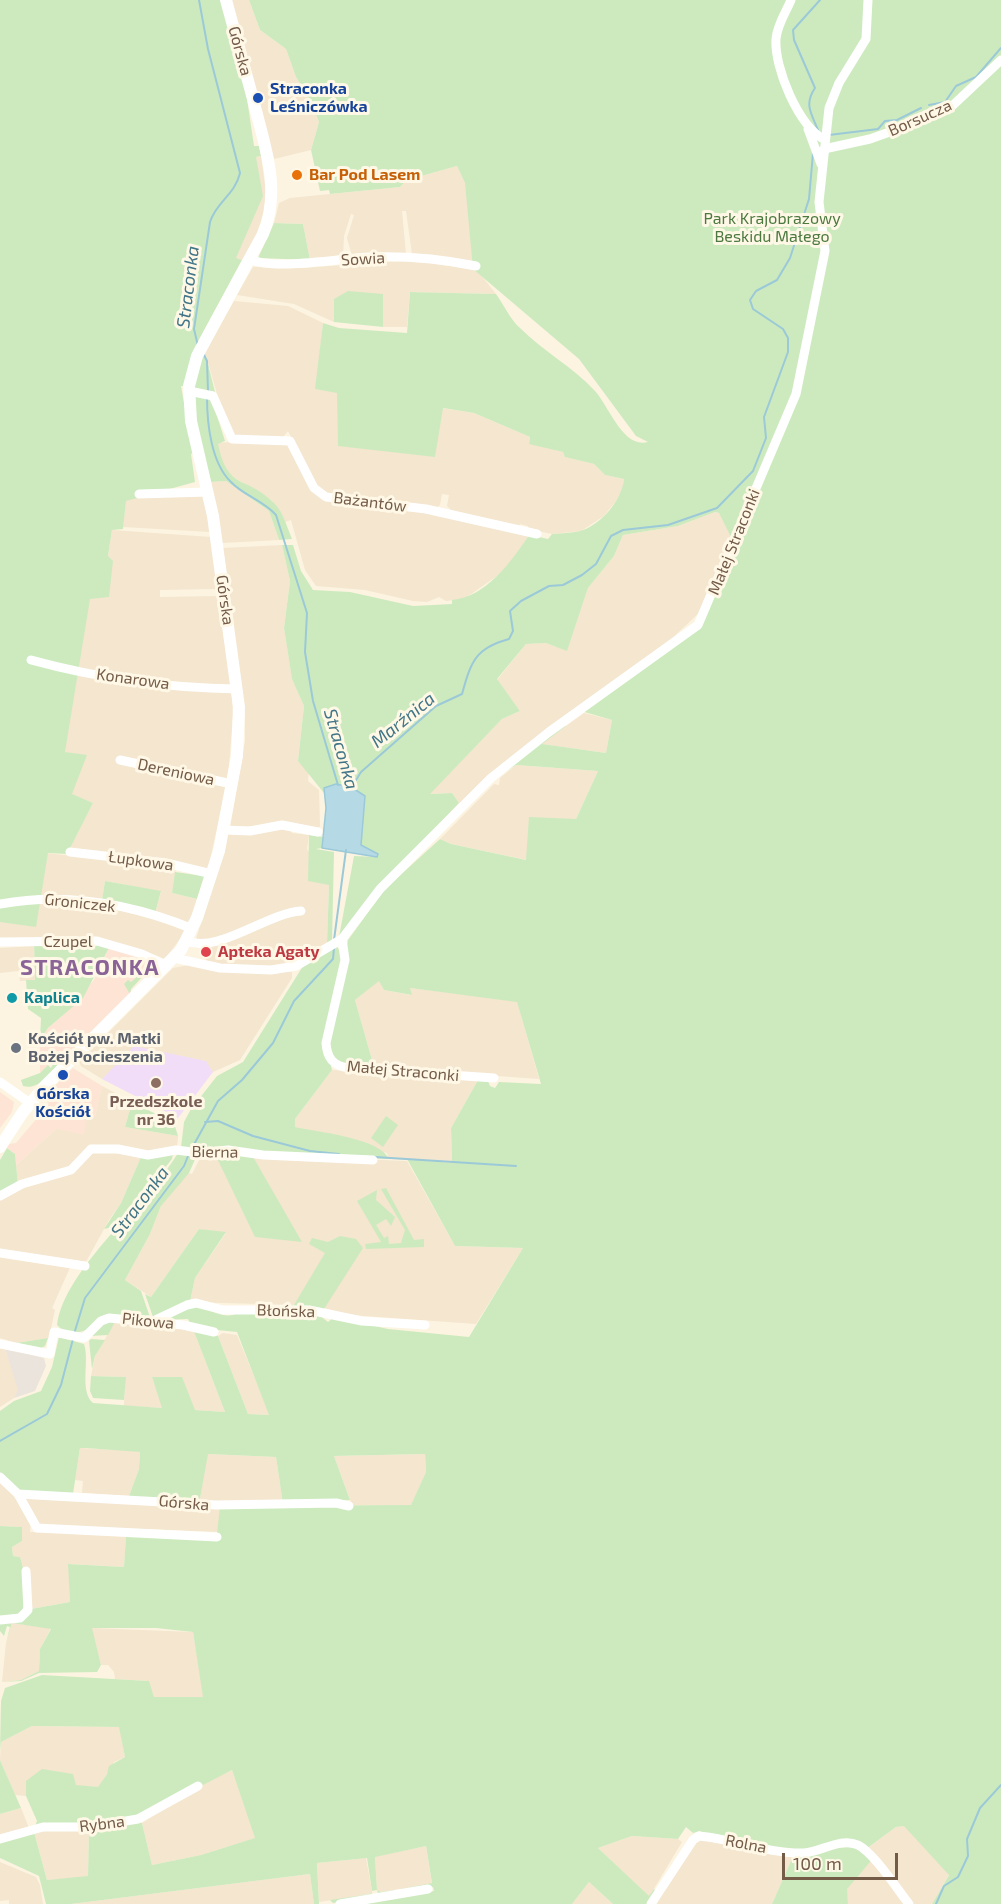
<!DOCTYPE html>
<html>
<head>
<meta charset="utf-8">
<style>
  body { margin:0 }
  #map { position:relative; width:1001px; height:1904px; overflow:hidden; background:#fcf4e0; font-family:"Exo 2",sans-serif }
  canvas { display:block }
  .scale { position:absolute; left:782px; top:1853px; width:116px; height:27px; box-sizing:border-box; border:3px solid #735b47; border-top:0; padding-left:8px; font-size:18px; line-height:21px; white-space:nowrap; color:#735b47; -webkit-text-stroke:4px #fff8e7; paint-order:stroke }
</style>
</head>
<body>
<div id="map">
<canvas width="1001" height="1904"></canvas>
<div class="scale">100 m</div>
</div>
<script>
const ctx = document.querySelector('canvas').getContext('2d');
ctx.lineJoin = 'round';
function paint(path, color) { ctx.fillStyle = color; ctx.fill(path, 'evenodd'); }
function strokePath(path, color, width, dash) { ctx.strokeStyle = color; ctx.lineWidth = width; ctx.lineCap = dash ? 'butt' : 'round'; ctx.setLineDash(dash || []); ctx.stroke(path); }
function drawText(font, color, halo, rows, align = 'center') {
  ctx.font = font + ' "Exo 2",sans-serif'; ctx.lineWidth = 6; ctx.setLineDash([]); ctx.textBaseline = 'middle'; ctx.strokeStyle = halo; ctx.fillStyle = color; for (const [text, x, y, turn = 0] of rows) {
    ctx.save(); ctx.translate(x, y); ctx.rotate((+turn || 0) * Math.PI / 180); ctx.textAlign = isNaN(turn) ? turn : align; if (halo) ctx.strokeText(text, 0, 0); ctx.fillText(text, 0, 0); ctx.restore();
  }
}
const residential = new Path2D(`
  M231 0H249L260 30 286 49 296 77 310 100 319 122 311 150 274 159Z
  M261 156 266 192 264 213 256 236 242 260 207 254 241 160Z
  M457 166 485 225 476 263 412 254 406 211H402L406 254 352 256 347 238 354 215 351 214 344 236 343 257 310 260 303 224 274 223 279 203 290 198 400 187 407 180Z
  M409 260 477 270 496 294 410 292 407 327H383V295L334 299V322L294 304 237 295 253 267 303 268Z
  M234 301 288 306 323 323 316 389 474 413 530 437 529 443 563 452 566 457 594 464 605 475 624 479 623 492 604 516 581 531 552 534 528 529V526L520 524 519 527 451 510 447 506 449 495 442 494 440 505 436 508 337 497 319 491 288 431 283 437H235L219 401 205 352Z
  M258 440 287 443 315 493 410 509 529 535 507 569 464 599 446 601 439 597 427 602 413 601 365 590 316 586 305 570 291 520 285 522 272 501 230 475 222 465 217 443Z
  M226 481 269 511 279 540 222 543 211 482Z
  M204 496 210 532 123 527 126 498Z
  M715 512 738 518 702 610 663 647 460 805 452 793 429 794 502 719 520 711 497 680 526 644 546 643 567 650 588 588 614 556 623 535 678 526Z
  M112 530 211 537 217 589 160 590V597L218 596 231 685 212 686 72 670 65 625 108 556Z
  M282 545 290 581 284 628 292 678 304 706 298 761 309 772 308 781 319 790 320 826 318 829 267 825 230 828 245 741V713L223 548Z
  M31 661 232 692 233 716 228 778 208 869 68 850 93 803 72 795Z
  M584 713 612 720 606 753 541 744Z
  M516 765 598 771 576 819 527 860 451 844 440 839 494 784 499 785 500 778Z
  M288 827 292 833 309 835 307 849 329 885 327 943 295 962 271 967 208 964 200 947 240 930 200 942 196 939 228 833Z
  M45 853 176 867 172 893 197 899 190 919 186 924 155 914 161 892 105 881 102 900 36 897Z
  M27 901 100 903 141 913 186 931 165 959 153 954 0 941V905Z
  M34 946 35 980 20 981 18 971 0 973V948Z
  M189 965 292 972V978L240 1060 213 1072 205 1061 135 1047 102 1079 81 1066 79 1062 173 968Z
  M379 980 384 990 411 995 410 988 517 1001 539 1079 374 1067 355 1000Z
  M332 1070 478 1080 451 1128 452 1163 389 1159 387 1153 295 1127V1119Z
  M102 1086 132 1102 125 1127 178 1136 177 1148 155 1153 95 1148 72 1167 18 1185 16 1165 56 1129 87 1115 95 1116Z
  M95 1150 141 1157 121 1203 109 1220 87 1260 85 1262 0 1252V1197L23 1186 67 1174Z
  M252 1155 407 1161 455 1246 523 1248 476 1324 350 1315 324 1308 294 1305 190 1302 195 1278 226 1233 199 1229 151 1297 125 1280 150 1234 161 1206 173 1189 189 1173 192 1174 201 1156Z
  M0 1255 72 1263 52 1308 55 1310 49 1338 16 1343 0 1338Z
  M116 1320 193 1329 225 1412 195 1410 152 1377 163 1408 124 1406 125 1377 91 1376 95 1356Z
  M223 1333 237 1335 270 1415 248 1414 218 1336Z
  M0 1347 5 1348 19 1390 14 1398 0 1407Z
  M80 1448 140 1451 139 1469 129 1496 82 1493 83 1481 75 1480Z
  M207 1454 276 1457 283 1504 197 1503 200 1499Z
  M425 1454 426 1472 411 1506 352 1505 334 1456Z
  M0 1481 5 1484 31 1519 30 1532 126 1535 124 1567 69 1564 70 1602 31 1609 27 1567H23L20 1557 13 1556 12 1547 22 1541V1527L0 1526Z
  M23 1496 220 1506 219 1532 38 1525Z
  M12 1623 51 1628 40 1649 39 1671 21 1680 2 1682 6 1643Z
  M91 1628 193 1632 204 1697H154L148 1681 115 1679 114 1672 108 1665H101Z
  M32 1726 120 1727 125 1757 114 1762 98 1788 26 1781V1796L15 1795 0 1760 1 1742Z
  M232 1770 256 1838 201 1855 152 1865 142 1823 209 1781Z
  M21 1808 29 1828 0 1837V1814Z
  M916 1824 955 1864 932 1904H912L866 1849 896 1827Z
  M89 1828 88 1877 47 1880 34 1832Z
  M632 1836 678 1839 682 1842 649 1897 598 1848Z
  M698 1838 794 1854 772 1904H653Z
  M426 1846 432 1884 381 1892 377 1890 375 1856Z
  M366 1858 372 1891 370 1894 319 1902 317 1863Z
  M871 1861 906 1904H848L846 1889Z
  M0 1862 36 1877 40 1885 43 1904H9V1900L0 1901Z
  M310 1874 314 1904H71Z
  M589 1882 613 1904H572Z`);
const commercial = new Path2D(`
  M110 946 154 961 152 966 155 968 146 973 131 989V993L61 1061 57 1057 40 1073V1040L48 1028 62 1016 94 980Z
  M73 1068 102 1086 95 1117 87 1116 84 1135 56 1129 16 1165 15 1154 7 1148 9 1144 16 1143 49 1104 43 1098Z
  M0 1092 14 1102 12 1112 0 1128Z`);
const industrial = new Path2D(`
  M5 1348 44 1358 46 1366 35 1391 14 1398 18 1390Z`);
const education = new Path2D(`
  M134 1046 206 1061 213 1072 178 1118 102 1079Z`);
const green = new Path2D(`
  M0 0H222L246 92 254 146H259L261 156 256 157 263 196 236 258 242 260 194 349 184 386H181L193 453 191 454 195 482 126 501 123 529 112 530 108 556 113 561 109 597 90 599 65 752 87 755 72 794 93 803 67 854 48 853 36 927 0 922Z
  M249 0H1001V1904H932L949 1875 904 1826 896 1827 866 1849 862 1846 792 1851 704 1834 700 1831 693 1833 686 1827 678 1839 632 1836 598 1848 649 1896 654 1889 656 1891 648 1904H613L589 1882 572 1904H358L434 1891 433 1887 403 1891 401 1889 432 1883 426 1846 375 1857 377 1890 381 1892 394 1890 393 1893H378L377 1890 372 1891 371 1896 333 1903 330 1900 370 1894 372 1891 367 1858 317 1863 319 1904H314L310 1874 71 1904H46L39 1876 0 1858V1840L34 1832 47 1880 88 1876 89 1828 139 1821 142 1823 152 1865 201 1855 255 1838 232 1770 203 1785 197 1784 147 1812 110 1822 35 1826 37 1821 26 1796V1781L42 1769 73 1774 76 1785 98 1787 107 1774 109 1766 125 1757 119 1727 32 1726 1 1742 0 1751 1 1701 5 1688 42 1675 149 1681 154 1697H203L193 1632 156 1628H92L101 1665 97 1672 39 1673 21 1681 3 1682 21 1680 39 1671 40 1649 51 1629 12 1623 6 1643 10 1627 7 1626 4 1636 0 1631V1622L31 1609 70 1602 68 1564 124 1567 126 1535 217 1534 220 1506 411 1505 426 1472 425 1454 334 1456 350 1500 283 1504 276 1457 208 1454 200 1499 197 1503 129 1496 139 1469 140 1452 86 1448H80L73 1494 19 1491 0 1474V1411L14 1401 41 1391 52 1367 59 1337 84 1344C90 1361 79 1391 93 1403L162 1408 152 1377H182L195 1410 225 1412 193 1329 218 1336 248 1414 269 1415 237 1332 217 1330 190 1323 188 1319 159 1320C167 1316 179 1307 189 1306 208 1303 219 1322 238 1313L318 1314 328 1322 334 1317 388 1329 469 1337 523 1248 455 1246 407 1159 452 1163 451 1128 478 1080 488 1081 490 1086 495 1088 499 1082 541 1084 517 1002 410 988 412 995 384 990 379 981 355 1000 374 1067 338 1063 328 1048 348 940 385 889 440 839 451 844 526 860 529 817 576 819 598 771 516 765 499 776 563 725 566 726 542 744 606 753 612 720 581 711 691 635 705 619 736 547 719 513 715 512 678 526 623 535 614 556 588 588 567 651 546 643 526 644 497 679 520 711 502 719 430 794 452 793 459 803 410 855 407 856 339 937 354 856 377 857 360 845 365 796 324 788V793L298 761 304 706 292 679 284 628 290 581 282 545H293L301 571 313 590 350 592 413 606 452 604V600C486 597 511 562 529 535L548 539 552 534C561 533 571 533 580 531 601 525 622 500 624 479L605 475 594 464 565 457 563 452 529 444 530 437 474 413 443 408 435 457 338 446 337 393 315 389 323 323 339 328 407 333 410 292 496 294C504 305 510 319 520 328 543 351 573 367 595 391 609 406 623 449 648 442L636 436 579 359 473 269 465 183 457 166 407 180 400 187 330 194 329 190 320 191 311 150 319 122 310 100 296 77 286 49 260 30Z
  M274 223 303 224 310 260 258 258Z
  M348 291 383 294V327L334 322V299Z
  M205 352 215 392 194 389 196 372Z
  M194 395 211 397 225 441 218 444C228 491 245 475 273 502 283 511 287 527 292 539L279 540 269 511 226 481 211 482 197 428Z
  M309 835 323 837 322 848 316 849 334 852 332 941 327 943 329 885 308 881Z
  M175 872 204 876 197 899 172 893Z
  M105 881 161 891 155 914 102 900Z
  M66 942 110 946 83 998 48 1028 40 1040 41 1018 28 1009 26 980H35L34 943Z
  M336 945 343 956 324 1037 332 1070 295 1119V1127C317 1132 380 1138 389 1159L200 1151 181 1147 184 1122 191 1109 217 1076 243 1062 303 966Z
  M140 974 143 976 131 989 130 994 124 984 128 980 131 982Z
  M57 1056 61 1061C51 1072 39 1091 23 1086L21 1080 40 1073 48 1065 51 1068Z
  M132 1102 174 1123 178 1136 125 1127Z
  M386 1116 398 1125 383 1147 371 1138Z
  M7 1148 15 1154 18 1185 0 1194V1160Z
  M214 1152 252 1155 302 1242 255 1237Z
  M178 1153 197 1155 189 1173 161 1206 150 1234 125 1280 141 1291 150 1317 149 1320C139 1319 124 1315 115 1317 96 1321 76 1345 57 1325 65 1268 147 1204 178 1153Z
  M173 1154 172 1159 124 1219 117 1226 104 1229 121 1203 141 1157Z
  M386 1188 414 1240 424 1239V1247L366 1249 365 1244 381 1242 357 1201 377 1190 376 1200 395 1217 391 1226 386 1219 376 1225 384 1238 388 1236 389 1244 401 1243 405 1230 381 1189Z
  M199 1229 226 1232 195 1278 190 1302 153 1317 145 1294 151 1297Z
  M340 1236 356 1239 363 1248 324 1309 277 1307 294 1305 325 1253 309 1244 312 1238 328 1242Z
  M116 1320 108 1335 90 1336 102 1323Z
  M48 1338 45 1346 41 1348 16 1343Z
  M91 1339 105 1340 95 1356 92 1369 89 1341Z
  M91 1376 126 1377 124 1400 93 1398 90 1391Z
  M0 1526 22 1527V1541L12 1547 13 1556 20 1557C26 1576 29 1598 20 1616L0 1618Z
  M0 1760 21 1808 0 1814Z
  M840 1845 859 1849 871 1861 847 1889 848 1904H772L794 1854Z`);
const water = new Path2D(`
  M336 784 351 787 365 796 361 845 378 854 377 857 322 848 326 808 324 788Z`);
const stream = new Path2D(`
  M929 105 945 102 956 86 976 77 1001 48
  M818 130C811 113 804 104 815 88L794 40 793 30 820 0
  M829 135 878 129 885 121 897 120 921 108
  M198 346 194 329 210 222C216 202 235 195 240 173L208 49 199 0
  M203 353 207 361 208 391
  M207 397C207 423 211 463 231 482 244 496 263 500 276 515L307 613 305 652 313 701 338 785
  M351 788 361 772 436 706 462 694C471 662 475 648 509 639L513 631 510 611 521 601 549 586 563 585 582 575 596 564 611 536 623 530 668 525 717 508 753 471 766 438 764 417 788 352V338L783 329 753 309 750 300 756 291 777 280 790 258 809 199 813 153
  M334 940 346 850
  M205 1122 218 1121 253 1136 310 1151 339 1154
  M192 1148 218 1101 242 1080 273 1043 294 1001 333 959 334 948
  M375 1157 516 1166
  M74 1334 85 1298 184 1166 188 1156
  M0 1441 47 1414 61 1385 73 1339
  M936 1904 944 1886 958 1877 968 1856 967 1839 980 1808 1001 1785`);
const street = new Path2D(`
  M791 0C786 12 777 25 776 39 774 67 798 126 825 140
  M808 129 821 164
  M824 149 870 139 909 125 928 114 950 108 1001 60
  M250 259C273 271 342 258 370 257 404 256 442 259 476 266
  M189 391 213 396 232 439 290 441 314 488 326 497 426 509 537 534
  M139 494 208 492
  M31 660C97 678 168 688 237 689
  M120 760 232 784
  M224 830 250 831 282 825 318 832
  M70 852 166 863 212 874
  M0 904C66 892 132 904 193 929
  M342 939 345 960 326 1043C327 1058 333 1066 349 1068L494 1078
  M187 941C218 954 267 913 301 911
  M0 942 97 941 142 954 167 966
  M174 958 220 968 271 970 296 966 342 939 380 889 491 778 549 732 698 625 796 394 825 251 819 202 829 108 839 83 866 39 868 0
  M0 1082 30 1103
  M0 1196 22 1184 71 1170 91 1149H118L148 1155 176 1150 200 1153 228 1150 263 1155 373 1160
  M0 1253 85 1266
  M151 1322 187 1305 196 1303 223 1310H309L362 1321 425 1325
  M0 1344 50 1354 54 1332 84 1338 101 1321 109 1318 183 1325 214 1332
  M0 1477 18 1494 37 1528 217 1537
  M18 1494 216 1505 336 1503 349 1506
  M0 1620 20 1618 28 1610 26 1571
  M0 1839 43 1827H89L138 1819 198 1786
  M340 1904 428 1889
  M651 1904 693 1840 699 1836C734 1839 769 1854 804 1853 822 1852 840 1837 858 1845 874 1853 897 1889 909 1904`);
const secondary = new Path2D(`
  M0 1147 23 1112 46 1085 181 950 197 918 219 851 237 756 239 707 213 516 191 421 189 386 197 356 263 234C282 189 264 144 253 99 244 66 235 33 226 0`);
const markers = [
  [258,98,6,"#1a4fb4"],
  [297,175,6,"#e8710a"],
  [206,952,6,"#e0444e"],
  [12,998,6,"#0f9aa8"],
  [16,1048,6,"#6b7280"],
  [63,1075,6,"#1a4fb4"],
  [156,1083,6,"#8d6e63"]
];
const streetNames = [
  ["Górska",240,51,75],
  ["Borsucza",920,118,-24],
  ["Sowia",363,259,-3],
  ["Bażantów",370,502,7],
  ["Małej Straconki",734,542,-68],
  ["Górska",225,600,82],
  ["Konarowa",133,679,8],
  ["Dereniowa",176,772,12],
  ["Łupkowa",141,861,8],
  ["Groniczek",80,903,6],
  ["Czupel",68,942],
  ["Małej Straconki",403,1071,5],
  ["Bierna",215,1152,1],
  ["Błońska",286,1311,2],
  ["Pikowa",148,1321,6],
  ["Górska",184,1503,5],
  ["Rybna",102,1824,-7],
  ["Rolna",746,1844,11]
];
const transitNames = [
  ["Straconka",270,89],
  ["Leśniczówka",270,107],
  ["Górska",63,1094,"center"],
  ["Kościół",63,1112,"center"]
];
const foodNames = [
  ["Bar Pod Lasem",309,175]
];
const parkNames = [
  ["Park Krajobrazowy",772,219],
  ["Beskidu Małego",772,237]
];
const healthNames = [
  ["Apteka Agaty",218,952]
];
const cultureNames = [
  ["Kaplica",24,998]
];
const worshipNames = [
  ["Kościół pw. Matki",28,1039],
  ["Bożej Pocieszenia",28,1057]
];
const educationNames = [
  ["Przedszkole",156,1102],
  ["nr 36",156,1120]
];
const waterNames = [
  ["Straconka",188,287,-83],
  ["Marźnica",403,720,-39],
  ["Straconka",341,749,74],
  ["Straconka",140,1202,-53]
];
const districtNames = [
  ["STRACONKA",90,968]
];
paint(residential, '#f4e6cf');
paint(commercial, '#fde4d4');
paint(industrial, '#ebe4dc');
paint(education, '#f1ddf8');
paint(green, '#cdeabf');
paint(water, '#b5dae6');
strokePath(water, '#9bc9d8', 1.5);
strokePath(stream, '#9bc9d8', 2);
strokePath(street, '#fff', 9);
strokePath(secondary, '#fff', 12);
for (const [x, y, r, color] of markers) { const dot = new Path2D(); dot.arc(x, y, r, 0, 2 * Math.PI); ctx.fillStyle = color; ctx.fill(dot); strokePath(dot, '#fff8e7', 2); }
drawText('16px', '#735b47', '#fff8e7', streetNames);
drawText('bold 16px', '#164399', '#fff8e7', transitNames, 'left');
drawText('bold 16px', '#c56008', '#fff8e7', foodNames, 'left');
drawText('16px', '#4c7940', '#fff8e7', parkNames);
drawText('bold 16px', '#be3a42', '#fff8e7', healthNames, 'left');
drawText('bold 16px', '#0d838f', '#fff8e7', cultureNames, 'left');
drawText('bold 16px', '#5b616d', '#fff8e7', worshipNames, 'left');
drawText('bold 16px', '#785e54', '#fff8e7', educationNames);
drawText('italic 18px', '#417587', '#fff8e7', waterNames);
ctx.letterSpacing = '1.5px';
drawText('bold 22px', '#8a6397', '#fff8e7', districtNames);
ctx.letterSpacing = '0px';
</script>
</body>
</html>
